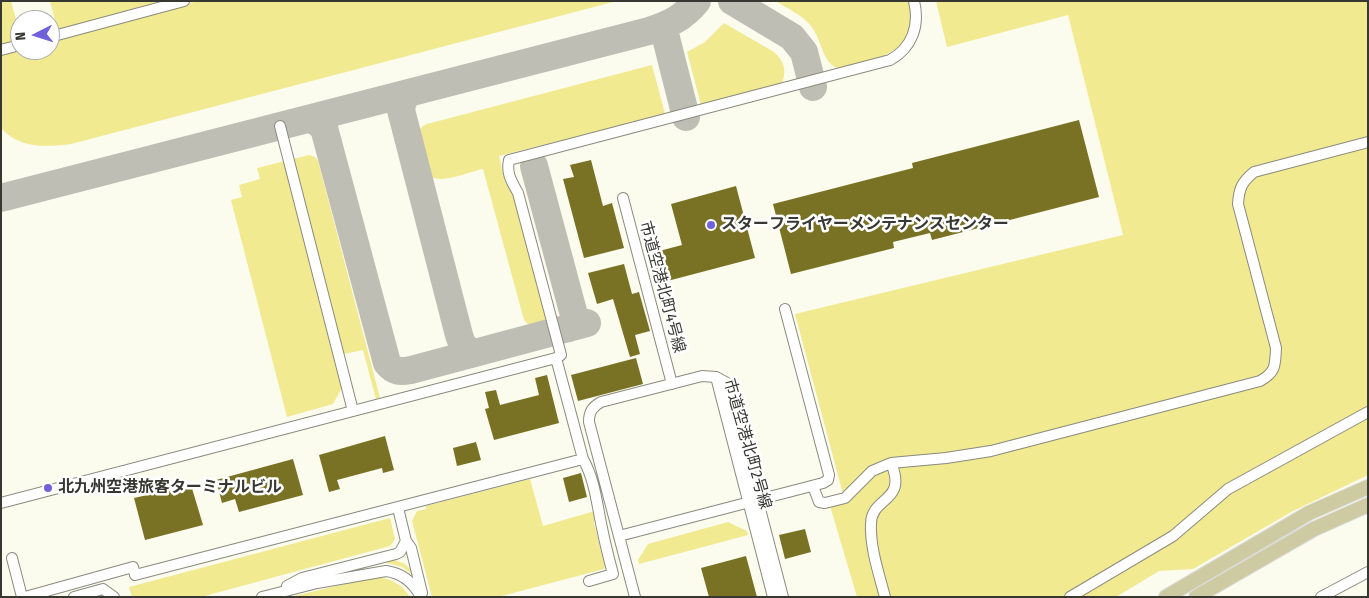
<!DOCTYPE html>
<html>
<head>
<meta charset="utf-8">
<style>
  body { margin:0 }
  #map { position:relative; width:1369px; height:598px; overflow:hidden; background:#fbfbee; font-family:"Fira Sans Condensed",sans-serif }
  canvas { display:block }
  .frame { position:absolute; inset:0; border:2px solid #383833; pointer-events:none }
  .north { position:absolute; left:10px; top:10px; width:50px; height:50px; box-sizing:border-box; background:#fff; border:1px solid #afafad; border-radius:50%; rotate:265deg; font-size:14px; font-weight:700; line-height:20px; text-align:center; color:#383833 }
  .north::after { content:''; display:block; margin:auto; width:18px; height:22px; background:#6f61db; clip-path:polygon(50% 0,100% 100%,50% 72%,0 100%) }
</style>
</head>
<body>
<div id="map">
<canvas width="1369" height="598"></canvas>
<div class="frame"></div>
<div class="north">N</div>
</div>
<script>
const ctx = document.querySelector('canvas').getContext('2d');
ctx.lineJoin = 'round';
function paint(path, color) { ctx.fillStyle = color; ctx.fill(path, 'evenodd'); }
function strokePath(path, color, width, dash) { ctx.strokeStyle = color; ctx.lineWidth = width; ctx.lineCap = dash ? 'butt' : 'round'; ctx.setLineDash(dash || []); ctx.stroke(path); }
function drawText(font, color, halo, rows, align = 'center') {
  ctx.font = font + ' "Fira Sans Condensed","Noto Sans JP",sans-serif'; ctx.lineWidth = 5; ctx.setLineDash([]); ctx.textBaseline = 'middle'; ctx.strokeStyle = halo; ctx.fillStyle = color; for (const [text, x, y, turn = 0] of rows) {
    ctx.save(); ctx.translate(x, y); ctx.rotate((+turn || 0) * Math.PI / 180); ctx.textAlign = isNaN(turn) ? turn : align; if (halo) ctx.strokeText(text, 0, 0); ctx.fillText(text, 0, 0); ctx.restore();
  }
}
const green = new Path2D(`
  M1 1H11L18 27H20V42L1 46Z
  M50 1H176L58 31Z
  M198 1H617L71 144C47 147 19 149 1 128V53L20 50H50V40Z
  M776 1H910C923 51 878 59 842 69 822 67 823 41 811 26 802 15 788 9 776 1Z
  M936 1H1368V475L1293 511 1193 569 1159 571 1116 597H857L828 499 843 494 795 314 1123 235 1068 15 947 47Z
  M724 23 774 52C784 61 787 71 782 83L701 105 687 52 705 42Z
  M652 65 665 114 499 156 505 182 515 195 549 322 535 326 528 324 524 320 483 169C472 171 438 185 431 176 425 169 422 144 419 134 420 128 422 126 427 124Z
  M309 155 315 157 318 161 380 398 376 399 363 350 344 354 293 159Z
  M285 161 344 384 333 404 287 417 231 200 242 197 239 185 260 179 257 168Z
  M530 479 543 526 595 511 594 523 605 567 604 569 498 597H432L412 521 417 511 426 509V506Z
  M390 518 395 539 390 546 201 597H132L129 587Z
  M728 522 747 531 748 535 639 564 638 560 648 544Z
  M395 560 405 564 413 572V575L402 567 387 563V561Z
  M374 577C390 578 401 583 410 597H290Z`);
const taxiway = new Path2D(`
  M732 1 792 37 804 52 813 87
  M663 26 686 117
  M408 94 403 100 401 110 459 335C462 345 466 352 477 352
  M309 119 317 122 324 128 387 363C394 372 400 372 411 370L587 323
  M534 166 574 315V320L569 328
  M1 198 649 31C670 24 683 18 697 1`);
const building = new Path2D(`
  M1079 120 1099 197 932 240 930 233 893 242 894 248 791 274 773 204 913 168 912 163Z
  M591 160 603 206 612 203 624 248 584 258 563 179 574 177 570 165Z
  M736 186 755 258 656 284 648 254 682 245 671 204Z
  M624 264 632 294 639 292 650 331 635 335 640 354 630 357 613 299 597 304 588 273Z
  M636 358 643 384 578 401 571 375Z
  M547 375 559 423 494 440 485 409 489 408 485 392 496 390 500 405 539 395 535 378Z
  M385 436 394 470 383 473 382 468 337 480 340 489 329 492 319 455Z
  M476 442 481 460 457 466 453 448Z
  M293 459 303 495 239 512 235 499 222 503 216 480Z
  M581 473 587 497 569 502 563 478Z
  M191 485 203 525 145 540 134 498Z
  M805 529 811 552 785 559 779 535Z
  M746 556 757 597H709L701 568Z`);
const minor = new Path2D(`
  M50 37 184 1
  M1 50 20 45
  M280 126 353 411
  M623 198 672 384
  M556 358 561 355 518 193C512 182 506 174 509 160L890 60C912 48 920 26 914 1
  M716 377 773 597
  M583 459C595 480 597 505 602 528 605 543 609 559 613 574L589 581
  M813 486 819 502 825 503 845 498 872 471 891 463 946 458 991 451 1260 381C1276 372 1275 366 1276 348L1238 204C1239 188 1242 182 1254 172L1368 142
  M1 503 556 358 583 459 135 575 133 567 25 597
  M398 508 406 541 411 548 422 593
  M619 536 823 483 828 480 829 475 785 309
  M12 558 22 597
  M287 586 302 578 396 554 400 552 406 541
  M74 597 103 589 114 597
  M262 597 317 583 386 571C402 573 413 582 421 597
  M635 597 589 422C589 412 592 407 601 402L702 376 716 377 727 383 783 597
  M885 597C879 574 870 548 871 524 871 496 908 503 891 463
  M1070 597 1173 536 1228 489 1368 412
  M1321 597 1368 572`);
const major = new Path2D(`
  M1166 597 1309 513 1368 487
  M1196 597 1314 529 1368 505`);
const markers = [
  [711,225,5,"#6f61db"],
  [48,488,5,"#6f61db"]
];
const poiNames = [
  ["スターフライヤーメンテナンスセンター",721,225],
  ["北九州空港旅客ターミナルビル",58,488]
];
const streetNames = [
  ["市道空港北町4号線",662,287,75],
  ["市道空港北町2号線",747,444,74]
];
paint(green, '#f1ea91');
strokePath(taxiway, '#bebeb4', 28);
paint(building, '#797225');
strokePath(minor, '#8a8a7e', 12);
strokePath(major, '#dbdbda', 16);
strokePath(minor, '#fff', 10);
strokePath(major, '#cecba2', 14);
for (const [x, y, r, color] of markers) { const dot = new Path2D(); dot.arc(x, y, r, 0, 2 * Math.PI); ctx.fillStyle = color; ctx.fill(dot); strokePath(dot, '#fff', 2); }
drawText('bold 16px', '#383833', '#fff', poiNames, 'left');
drawText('16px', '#383833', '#fff', streetNames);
</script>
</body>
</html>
